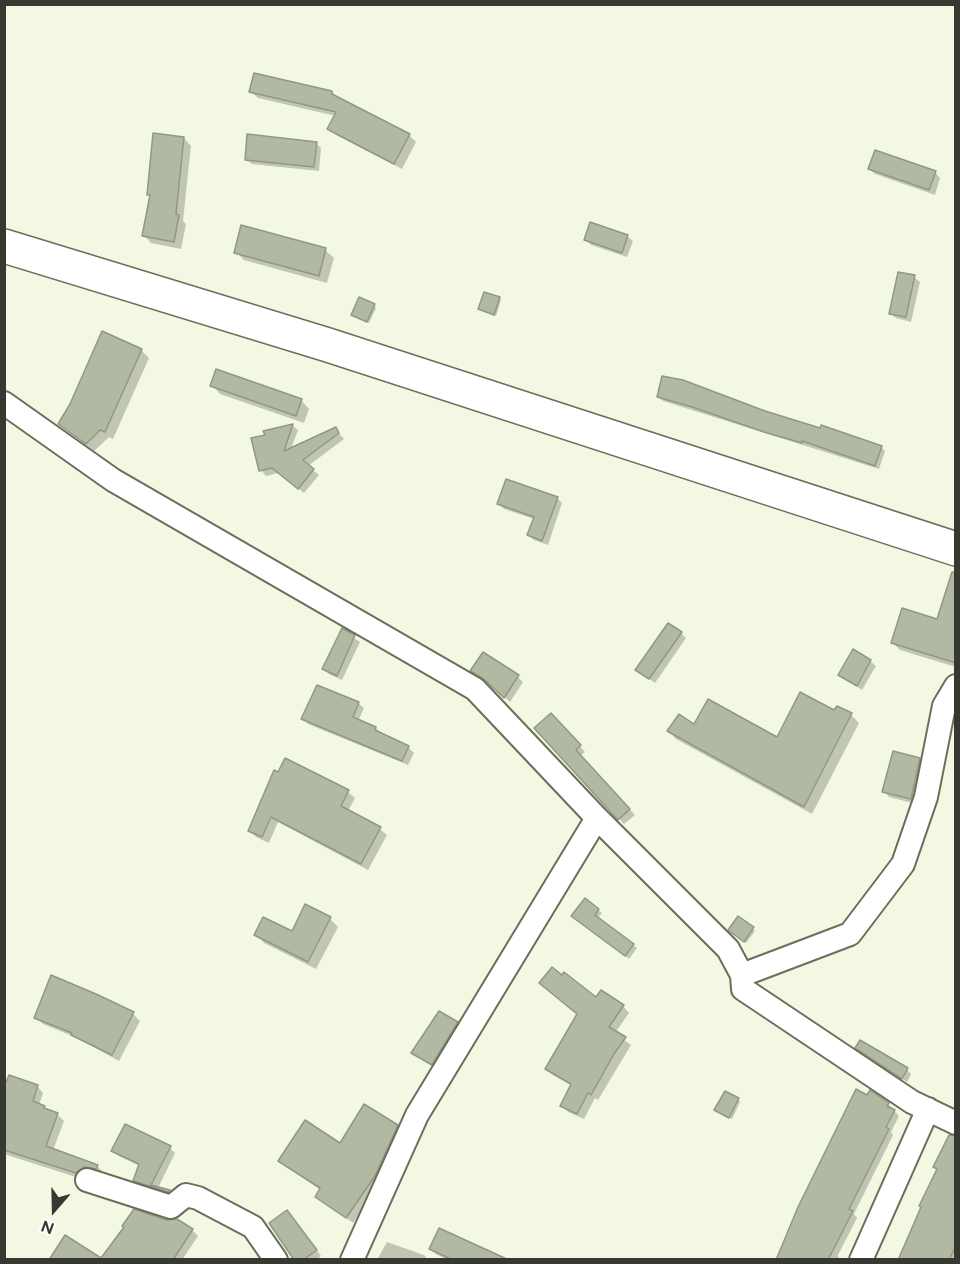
<!DOCTYPE html>
<html>
<head>
<meta charset="utf-8">
<style>
  body { margin:0 }
  #map { position:relative; width:960px; height:1264px; overflow:hidden; background:#f2f8e2; font-family:Figtree,sans-serif }
  canvas { display:block }
  .frame { position:absolute; inset:0; border:6px solid #373931; pointer-events:none }
  .north { position:absolute; left:24px; top:1180px; width:60px; height:60px; -webkit-text-stroke:4px #fff; paint-order:stroke; rotate:200deg; font-size:16px; font-weight:700; line-height:24px; text-align:center; color:#373931 }
  .north::after { content:''; display:block; margin:auto; width:21px; height:27px; background:#373931; clip-path:polygon(50% 0,100% 100%,50% 72%,0 100%) }
</style>
</head>
<body>
<div id="map">
<canvas width="960" height="1264"></canvas>
<div class="frame"></div>
<div class="north">N</div>
</div>
<script>
const ctx = document.querySelector('canvas').getContext('2d');
ctx.lineJoin = 'round';
function paint(path, color) { ctx.fillStyle = color; ctx.fill(path, 'evenodd'); }
function strokePath(path, color, width, dash) { ctx.strokeStyle = color; ctx.lineWidth = width; ctx.lineCap = dash ? 'butt' : 'round'; ctx.setLineDash(dash || []); ctx.stroke(path); }
const shadow = new Path2D(`
  M251 92H332L338 98 409 135 416 142 402 169 336 135 329 128 336 116 258 98Z
  M184 138 191 146 183 221 186 224 181 249 151 243 144 235 151 197 148 195Z
  M316 143 321 148 319 171 252 164 246 159Z
  M870 169 935 172 940 178 935 195 875 174Z
  M627 236 633 241 627 257 591 245 586 240Z
  M325 250 334 258 327 283 244 260 236 252Z
  M914 277 920 282 911 322 896 318 890 313Z
  M499 298 501 300 496 316 480 309Z
  M374 305 376 308 369 323 353 315Z
  M141 350 149 358 113 439 109 437 94 451 60 424Z
  M212 385 301 400 309 409 304 423 220 394Z
  M659 397 764 412 881 447 885 451 879 469 663 401Z
  M293 426 298 430 291 449 335 429 344 439 308 466 319 475 304 493 278 473 266 476 261 470 266 436 265 432Z
  M557 498 562 503 548 545 534 540 529 535 534 519 504 509 499 504Z
  M956 586V667L900 650 892 642 938 621Z
  M342 630 360 642 342 680 329 674 324 669Z
  M681 633 686 638 655 683 637 670Z
  M870 661 876 666 862 690 840 675Z
  M472 671 518 677 523 682 510 702 492 685Z
  M358 703 364 708 358 721 376 728 381 734 408 747 414 753 408 765 308 724 303 719Z
  M835 712 851 715 859 723 812 814 676 739 669 731 695 726 778 739Z
  M556 720 585 752 580 756 635 815 624 824 536 728Z
  M919 759 925 765 916 804 889 797 884 791Z
  M275 772 348 792 355 798 348 811 380 829 387 835 368 870 278 822 269 843 256 837 249 830Z
  M585 900 602 913 597 919 637 948 629 959 576 919Z
  M738 918 755 931 746 943 730 930Z
  M330 919 338 927 316 969 264 943 256 934 292 933Z
  M596 999 623 1006 629 1013 615 1033 631 1045 598 1100 595 1098 584 1119 568 1112 562 1105 572 1086 553 1075 547 1069Z
  M133 1014 140 1021 119 1061 77 1038 43 1024 36 1017Z
  M457 1023 462 1028 437 1069 413 1053Z
  M861 1042 907 1070 911 1074 907 1082 861 1051Z
  M37 1086 43 1093 39 1105 58 1115 64 1121 53 1150 97 1166 103 1172 102 1174 82 1179 4 1154V1091Z
  M738 1099 740 1102 732 1119 719 1112Z
  M888 1104 899 1116 891 1132 893 1135 854 1214 857 1218 838 1255 839 1260H778Z
  M397 1126 403 1132 381 1183 353 1223 317 1196 321 1190 287 1167 280 1161 341 1145Z
  M170 1148 175 1153 158 1188 169 1192 174 1196 140 1186 135 1180 140 1166 119 1156 113 1150Z
  M956 1150V1260H900L938 1170 934 1166Z
  M292 1217 321 1256 316 1260H296Z
  M192 1230 198 1236 182 1260H102Z
  M387 1242 424 1255 428 1260H377Z
  M431 1249 494 1260H448L436 1254Z`);
const building = new Path2D(`
  M254 73 332 91V94L410 134 394 164 327 129 336 112 249 92Z
  M153 133 184 137 176 214 179 215 174 242 142 236 150 195H147Z
  M247 134 317 142 314 167 245 160Z
  M875 150 936 171 929 190 868 169Z
  M590 222 628 235 622 253 584 240Z
  M241 225 326 248 319 276 234 253Z
  M898 272 915 275 906 317 889 314Z
  M484 292 500 297 494 315 478 309Z
  M359 297 375 304 367 322 351 315Z
  M102 331 142 349 105 432 100 430 86 444 58 424 70 404Z
  M216 369 302 399 296 416 210 386Z
  M662 376 683 380 765 411 820 428 821 425 882 446 875 466 802 441V443L764 432 692 407 657 397Z
  M293 424 284 451 336 427 339 433 303 460 314 469 298 489 272 468 259 471 251 438 265 435 263 431Z
  M506 479 558 497 542 541 527 535 534 517 497 504Z
  M952 572H956V663L891 643 902 608 937 619Z
  M668 623 682 632 649 679 635 670Z
  M342 628 355 635 337 676 322 669Z
  M853 649 871 660 857 686 838 675Z
  M483 652 519 675 504 698 485 680 470 671Z
  M317 685 359 702 353 717 376 727 375 730 409 746 402 761 301 719Z
  M800 692 834 710 837 706 852 713 804 807 667 731 679 714 694 724 708 699 777 737Z
  M551 713 581 745 576 750 630 809 618 820 534 728Z
  M893 751 920 758 911 799 882 792Z
  M285 758 349 790 341 806 381 827 361 864 271 817 262 837 248 831 274 770 278 772Z
  M585 898 599 909 595 915 634 944 625 956 571 916Z
  M305 904 331 917 308 962 254 935 263 917 292 931Z
  M738 916 754 927 744 942 728 930Z
  M552 967 562 975 564 972 596 997 601 990 624 1005 609 1027 626 1037 614 1054 591 1095 588 1093 577 1114 560 1106 571 1084 545 1069 577 1014 539 983Z
  M51 975 96 994 134 1012 112 1055 71 1035 72 1033 34 1018Z
  M439 1011 458 1022 432 1065 411 1053Z
  M860 1040 908 1068 902 1079 855 1048Z
  M9 1075 38 1085 33 1101 45 1106 44 1108 58 1113 46 1146 98 1165 96 1169 84 1167 76 1173 4 1150V1087Z
  M856 1089 867 1095 870 1090 889 1103 887 1106 895 1110 886 1127 889 1129 849 1209 853 1211 828 1260H776L798 1207Z
  M725 1091 739 1098 729 1118 714 1110Z
  M364 1104 398 1125 375 1176 346 1218 315 1197 320 1188 278 1161 305 1120 340 1143Z
  M125 1124 171 1146 151 1185 170 1190 168 1192 133 1181 139 1164 111 1151Z
  M949 1135 956 1136V1246L949 1260H898L921 1207 919 1206 937 1169 933 1167Z
  M134 1209 167 1220 177 1219 193 1229 173 1260H49L65 1235 101 1258 124 1227 122 1226Z
  M287 1210 317 1250 303 1260H294L269 1223Z
  M439 1228 509 1260H453L429 1249Z`);
const minor = new Path2D(`
  M4 403 113 480 475 689 597 818 728 949 742 975 743 989 912 1102 956 1123
  M742 975 850 934 903 864 926 797 944 706 956 686
  M87 1180 171 1207 186 1195 198 1198 253 1227 276 1260
  M352 1260 417 1115 597 818
  M861 1260 928 1109`);
const secondary = new Path2D(`
  M4 246 328 345 956 549`);
paint(shadow, '#0003');
paint(building, '#b2b9a3');
strokePath(building, '#919783', 1.5);
strokePath(minor, '#6a6f5c', 26);
strokePath(secondary, '#6a6f5c', 36);
strokePath(minor, '#fff', 22);
strokePath(secondary, '#fff', 33);
</script>
</body>
</html>
